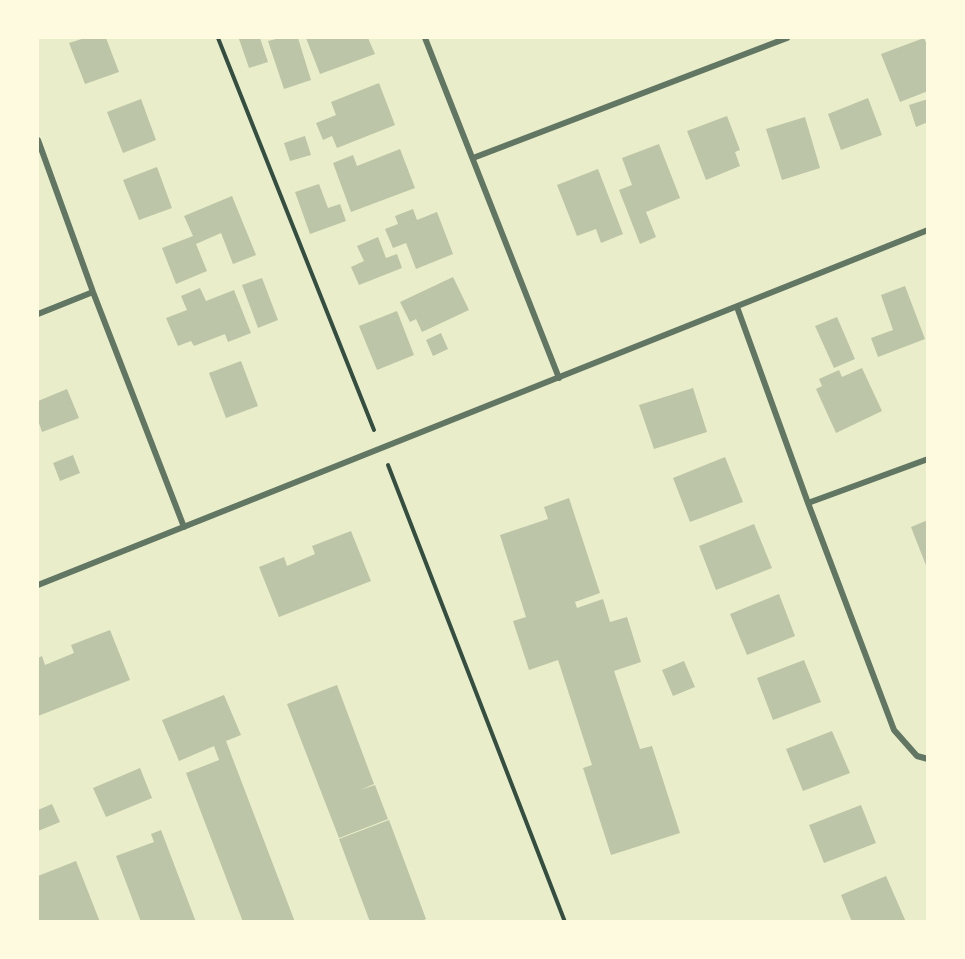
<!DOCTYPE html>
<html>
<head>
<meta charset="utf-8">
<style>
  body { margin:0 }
  #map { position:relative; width:965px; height:959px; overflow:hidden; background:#e9edc9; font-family:Quicksand,sans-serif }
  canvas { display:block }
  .frame { position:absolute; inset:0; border:39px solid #fefae0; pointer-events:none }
</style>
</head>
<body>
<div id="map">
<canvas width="965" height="959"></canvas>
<div class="frame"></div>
</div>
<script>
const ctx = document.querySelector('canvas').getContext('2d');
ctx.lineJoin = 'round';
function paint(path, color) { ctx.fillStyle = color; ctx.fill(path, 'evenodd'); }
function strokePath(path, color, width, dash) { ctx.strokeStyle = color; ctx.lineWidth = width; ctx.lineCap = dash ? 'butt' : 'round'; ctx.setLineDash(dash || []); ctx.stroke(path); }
const building = new Path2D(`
  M85 38H106L119 72 85 84 69 43Z
  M242 38H260L268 62 249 68 239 39Z
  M280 38H298L311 80 284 89 268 41Z
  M306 38H368L375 54 320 74Z
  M924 38 928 47V91L900 102 881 54Z
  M379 83 395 125 337 148 332 136 323 140 316 123 336 115 331 102Z
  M868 98 882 135 841 150 828 114Z
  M141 99 156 140 123 153 107 112Z
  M928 99V122L916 127 909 105Z
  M727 116 740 150 735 152 740 166 706 180 687 131Z
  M805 117 820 168 782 180 766 129Z
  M305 136 311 155 290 161 284 143Z
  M659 144 680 198 646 212 656 237 640 244 619 190 632 185 622 158Z
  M400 149 415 188 351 212 333 163 353 155 357 166Z
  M157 167 172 208 139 220 123 180Z
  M598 169 623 234 601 243 596 229 577 236 557 185Z
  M319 184 328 208 340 204 346 221 310 234 295 192Z
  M232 196 256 255 233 264 221 233 196 244 207 271 176 284 162 248 193 236 184 216Z
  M413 209 417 220 437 212 453 254 416 269 406 243 393 248 385 229 398 224 395 216Z
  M378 237 386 258 397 254 402 268 359 285 351 267 364 261 357 246Z
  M453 277 469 310 422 332 416 319 410 322 400 302Z
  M262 278 278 320 258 328 242 285Z
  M905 286 925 339 878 357 871 338 893 330 881 295Z
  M200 288 206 301 234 290 251 333 228 342 225 334 194 346 191 341 178 346 166 318 187 310 181 296Z
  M397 311 414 355 377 370 359 326Z
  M837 317 855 359 834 368 815 326Z
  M441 333 448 349 433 356 426 340Z
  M241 361 258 406 226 418 209 373Z
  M862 368 882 411 836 433 816 389 822 386 819 379 839 370 842 377Z
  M693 388 707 432 654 449 639 405Z
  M67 389 79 418 42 432 38 420V401Z
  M73 455 80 473 60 481 53 463Z
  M725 457 743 502 690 522 673 478Z
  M569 498 600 593 575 602 577 608 603 599 610 622 627 617 641 662 614 671 640 749 652 746 680 833 611 855 583 768 592 765 558 660 529 670 513 621 526 617 500 535 548 519 544 507Z
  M928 520V568H927L911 527Z
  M754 524 772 568 716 590 699 546Z
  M351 531 371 581 279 617 259 567 284 557 287 566 315 554 312 546Z
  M779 594 795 636 747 655 730 614Z
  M110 630 130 680 38 716V658L42 656 45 665 74 653 71 645Z
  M804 660 821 702 773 720 757 678Z
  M684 661 695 687 673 696 662 670Z
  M337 685 374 784 360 790 375 785 388 819 339 838 287 704Z
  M224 695 241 735 226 741 295 922H243L186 773 219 760 214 746 179 761 162 720Z
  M832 731 850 773 803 791 786 749Z
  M140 768 152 798 106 817 93 788Z
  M52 804 60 822 38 831V810Z
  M861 805 876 843 824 863 809 825Z
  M389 820 426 919 420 922H370L339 839Z
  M161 830 196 922H141L116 856 154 842 151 834Z
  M76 861 100 922H38V876Z
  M886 876 906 922H852L841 895Z`);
const path = new Path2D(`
  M218 38 374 430
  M388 465 565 922`);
const minor = new Path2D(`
  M425 38 559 378
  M38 140 93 292 184 527
  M473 158 787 38
  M737 307 808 503 894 730 917 756 928 759
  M38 314 93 292
  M808 503 928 459
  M38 585 928 230`);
paint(building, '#bcc5a7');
strokePath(path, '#344e41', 4);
strokePath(minor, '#617663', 6);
</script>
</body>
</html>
